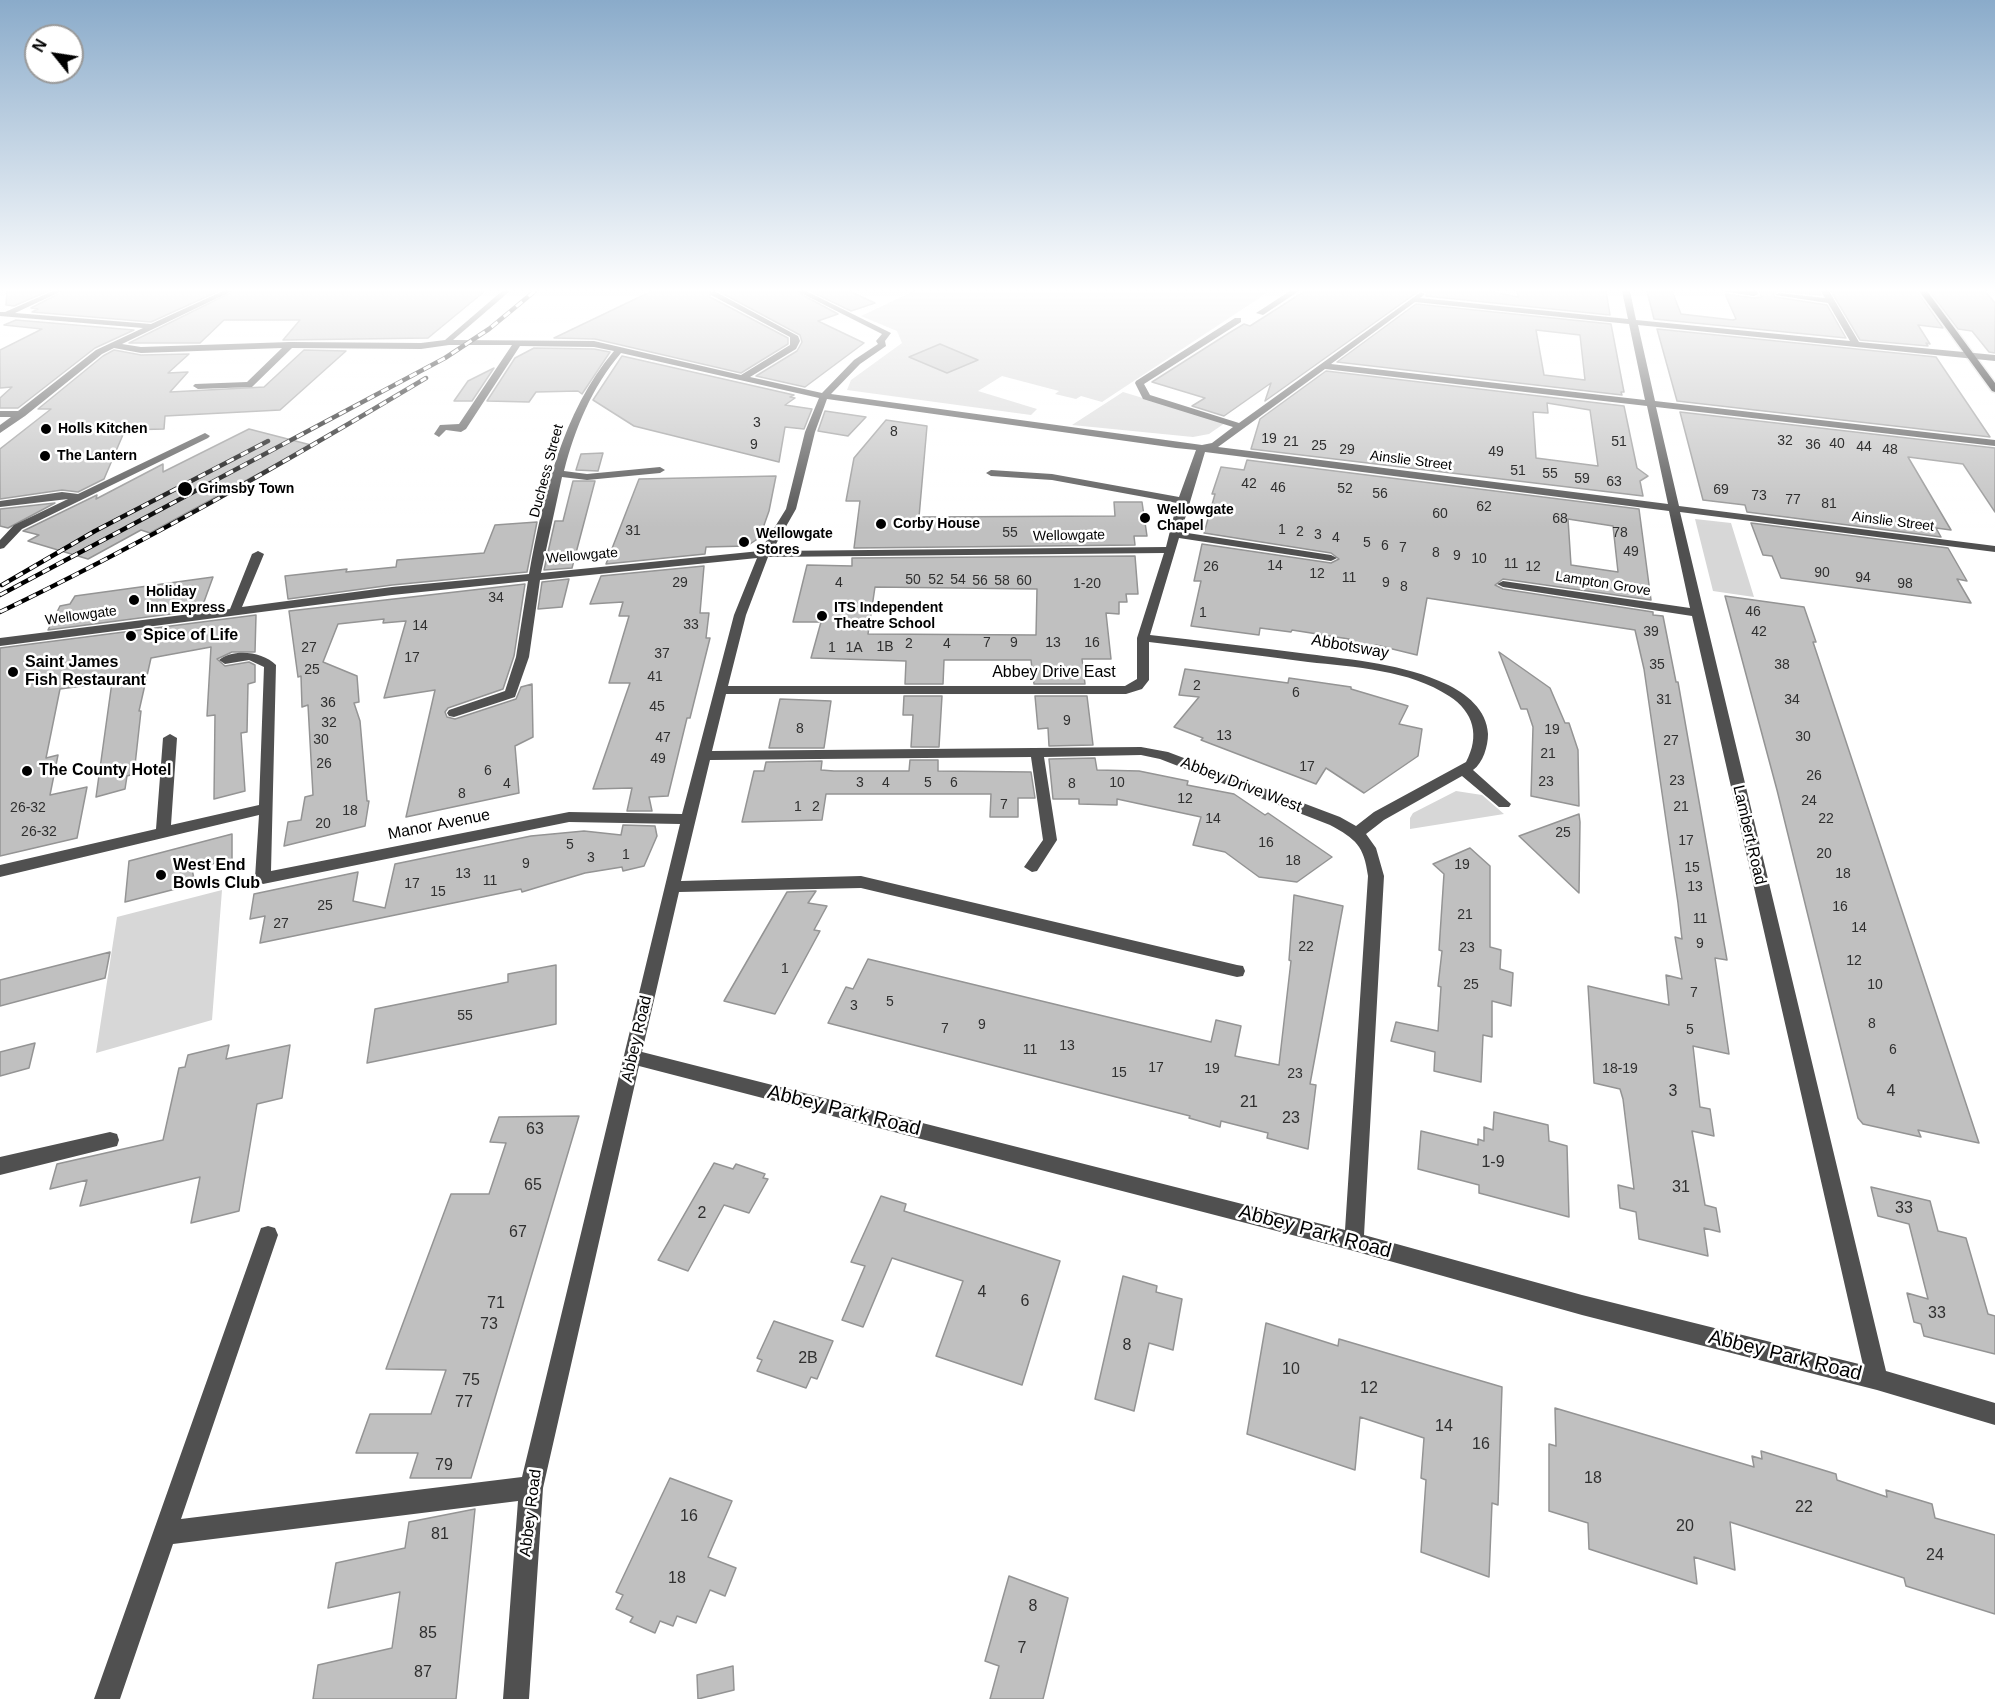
<!DOCTYPE html>
<html>
<head>
<meta charset="utf-8">
<style>
  body { margin:0 }
  #map { position:relative; width:1995px; height:1699px; overflow:hidden; background:#fff; font-family:Arial,sans-serif }
  canvas { display:block }
  .north { position:absolute; left:24px; top:24px; width:60px; height:60px; box-sizing:border-box; background:#fff; border:2px solid #999; border-radius:50%; rotate:300deg; font-size:16px; font-weight:700; line-height:24px; text-align:center; color:#000 }
  .north::after { content:''; display:block; margin:auto; width:21px; height:27px; background:#000; clip-path:polygon(50% 0,100% 100%,50% 72%,0 100%) }
</style>
</head>
<body>
<div id="map">
<canvas width="1995" height="1699"></canvas>
<div class="north">N</div>
</div>
<script>
const ctx = document.querySelector('canvas').getContext('2d');
ctx.lineJoin = 'round';
function paint(path, color) { ctx.fillStyle = color; ctx.fill(path, 'evenodd'); }
function strokePath(path, color, width, dash) { ctx.strokeStyle = color; ctx.lineWidth = width; ctx.lineCap = dash ? 'butt' : 'round'; ctx.setLineDash(dash || []); ctx.stroke(path); }
function drawText(font, color, halo, rows, align = 'center') {
  ctx.font = font + ' Arial,sans-serif'; ctx.lineWidth = 5; ctx.setLineDash([]); ctx.textBaseline = 'middle'; ctx.strokeStyle = halo; ctx.fillStyle = color; for (const [text, x, y, turn = 0] of rows) {
    ctx.save(); ctx.translate(x, y); ctx.rotate((+turn || 0) * Math.PI / 180); ctx.textAlign = isNaN(turn) ? turn : align; if (halo) ctx.strokeText(text, 0, 0); ctx.fillText(text, 0, 0); ctx.restore();
  }
}
const green = new Path2D(`
  M914 291H1270L1102 402 1081 396 1076 399 1055 394 1059 391 1002 376 978 391 1037 409 1031 415 847 390 851 380 902 343 897 331 861 316Z
  M1123 392 1225 423 1209 434 1193 437 1072 425Z
  M1695 519 1731 523 1754 597 1713 591Z
  M1456 791 1482 795 1504 814 1410 829V818L1413 813Z
  M222 890 212 1020 96 1053 117 917Z`);
const building = new Path2D(`
  M7 291H48L14 306 6 305Z
  M64 291H219L151 322 32 312 38 309 31 308Z
  M234 291H485L428 338 283 340 300 320H224L200 343H129Z
  M652 291H710V297L788 338V344L741 373 595 339 554 338Z
  M718 291H795L838 314 818 321 864 343 805 387 756 376 797 351 802 342 800 335Z
  M810 291H849L875 303 851 311Z
  M1305 291H1419L1265 401 1271 383 1224 416 1192 406 1205 398 1152 382 1229 333 1244 324 1250 326Z
  M1423 291H1489L1518 297 1517 291H1606L1610 315 1426 296 1427 293Z
  M1647 291H1672L1681 314 1733 320 1736 319 1725 294 1754 298 1762 297 1759 291H1819L1821 295 1779 291 1773 294 1775 297 1827 305 1846 338 1654 319Z
  M1831 291H1917L1943 328 1918 325 1930 344 1926 343 1928 346 1860 340Z
  M1929 291H1985L1995 303V353L1989 352 1972 331 1958 329Z
  M1416 304 1611 324 1624 392H1621L1622 395 1337 362ZM1536 330 1580 335 1585 380 1544 375Z
  M16 320 134 330 95 348 18 408H0V398L12 387 0 388V350L42 329 4 325Z
  M1657 329 1936 357 1990 437 1677 401Z
  M940 344 978 360 947 373 909 357Z
  M534 348 594 349 610 352 582 394 578 391 536 392 529 402 487 401 515 358Z
  M114 350 141 355 189 354 168 373 188 372 170 392 264 387 304 350 346 351 280 410 165 416 164 429 125 430 104 479 78 492 62 490 0 499V449L51 409H38L103 356Z
  M622 356 794 395 790 397 795 398 785 405 812 409 804 429 785 427 779 462 634 426 593 400Z
  M494 368 472 401H454L468 381Z
  M1326 371 1624 406 1637 468 1648 476 1640 481 1643 496 1251 449 1260 419ZM1547 403 1590 410 1598 466 1536 458 1533 412 1548 413Z
  M825 411 866 417 848 436 818 431Z
  M1680 412 1995 448V512L1963 464 1908 457 1951 530 1936 528 1941 537 1747 512 1745 505 1703 500Z
  M886 420 927 426 919 517 1115 516 1114 502H1142L1147 536H1134L1135 545 854 548 860 501H846L854 458Z
  M249 429 311 445 150 533 141 530 88 559 28 541 39 535 23 531 97 495 96 499 163 464V472Z
  M603 453 598 471 576 470 581 454Z
  M1247 460 1639 509 1651 600 1503 579 1495 585 1503 589 1653 612V615L1663 616 1676 682H1678L1727 960 1715 958 1729 1054 1693 1046 1700 1107 1710 1109 1714 1136 1692 1131 1705 1205 1716 1208 1720 1232 1704 1228 1708 1256 1639 1239 1636 1212 1620 1208 1618 1185 1634 1189 1623 1099 1620 1089 1594 1083 1588 986 1669 1005 1666 975 1682 979 1675 937 1682 939 1678 903 1644 669 1635 630 1427 598 1417 655 1376 645 1375 651 1347 646 1349 639 1292 630 1291 632 1260 628 1259 635 1191 626 1201 581H1194L1202 544 1331 563 1339 559 1331 553 1204 533 1215 494H1212L1221 467 1244 470ZM1568 519 1613 526 1618 572 1571 565Z
  M776 476 769 511 763 528 756 540 747 546 706 547 705 554 606 564 639 479Z
  M573 481H595L572 568 544 570 555 521H563Z
  M55 503 8 528 0 526V509Z
  M537 522 527 572 392 585 288 599 285 576 347 569 346 572 396 567 397 560 484 553 495 525Z
  M1751 523 1948 548 1967 581 1957 579 1971 603 1781 578 1772 556 1763 555Z
  M1135 556 1138 594H1126L1127 602H1119V614L1106 613 1111 659H1082L1085 684H1034L1031 660H944L943 684H905L906 661 811 658 821 622H793L807 565 852 566V558ZM875 587 1037 589 1036 635 868 634Z
  M704 566 700 613H709L706 638H710L690 718H687L668 796 649 797 652 811H627L632 788 593 789 630 683H609L629 616H619L623 602 590 604 601 576Z
  M213 577 201 610 48 630 60 606 70 604 75 596Z
  M569 579 562 607 538 609 542 582Z
  M525 584 514 656 503 689 448 708 445 712 447 717 455 719 516 699 521 687 532 684 533 737 515 746 519 793 406 817 435 690 384 698 406 621 383 623 384 619 338 624 323 662 357 676 359 702 354 703 360 721 367 801H369L365 826 284 846 288 822 301 820 305 797 313 795 308 705 302 707 301 676 298 677 289 611Z
  M1725 596 1804 607 1816 642H1813L1979 1143 1918 1130 1921 1137 1863 1124 1858 1118 1777 790Z
  M256 615 255 652H232L217 659 225 666 249 662 255 665V682L248 684 247 732 241 733 245 791 214 799 215 715 207 716 211 647 151 658 139 711H141L134 774 127 776 125 789 96 797 112 682 60 689 46 758 58 755 50 795 87 787 77 838 0 856V648Z
  M1499 652 1550 688 1565 723H1569L1578 750 1579 806 1531 796 1533 727 1527 709H1521Z
  M1185 669 1288 683 1289 678 1351 687V689L1408 706 1399 724 1422 729 1418 756 1364 793 1326 768 1316 784 1201 740 1203 738 1174 727 1199 697 1179 695Z
  M904 696H942L939 747H911L913 715H903Z
  M1035 696H1087L1093 745 1049 746 1048 728 1038 729Z
  M780 699 831 701 824 748H769Z
  M1095 758 1097 770 1139 771 1188 781 1187 785 1234 794 1265 815 1268 813 1332 857 1297 882 1259 877 1225 852 1193 845 1201 817 1117 799V805L1079 804V799H1053L1049 759Z
  M910 760H938V771L1031 772 1035 798H1018V817H990L991 794H826L822 820 742 822 754 771H764L766 762 822 761 821 770 834 771H909Z
  M1579 814 1580 822 1579 893 1519 836Z
  M623 825 655 826 657 836 644 866 623 871 622 867 585 873 522 892 521 889 260 943 265 916 250 919 254 894 358 872 353 901 385 908 395 864 531 836 584 831 621 835Z
  M232 834V859L192 869 195 884 125 902 129 861Z
  M1470 848 1490 866V947L1501 950 1500 969 1513 973 1511 1006 1492 1001V1037L1483 1035 1481 1082 1434 1071 1435 1052 1391 1041 1396 1022 1438 1031 1441 987 1438 986 1442 951 1439 950 1444 874 1433 864Z
  M816 891 808 903 827 906 814 930 820 931 775 1014 724 1001 787 892Z
  M1294 895 1343 906 1310 1084 1316 1085 1308 1149 1267 1138 1268 1133 1221 1121 1220 1127 1189 1118 1190 1116 828 1023 846 987 853 989 868 959 1211 1042 1216 1020 1241 1026 1235 1056 1279 1065 1291 961 1289 960Z
  M110 952 105 978 0 1006V980Z
  M556 965V1024L367 1063 375 1009 508 982V974Z
  M35 1043 29 1068 0 1076V1052Z
  M229 1045 226 1059 290 1045 282 1098 257 1104 239 1211 191 1223 200 1177 80 1206 87 1180 50 1189 57 1164 163 1140 179 1068 185 1067 188 1055Z
  M1494 1112 1548 1125 1549 1141 1567 1146 1569 1217 1479 1193V1185L1418 1169 1421 1131 1478 1145V1139L1484 1141V1127L1493 1130Z
  M579 1116 471 1478H410L418 1453H356L370 1414H431L446 1370 386 1369 451 1194H489L506 1143 490 1142 499 1117Z
  M714 1163 733 1169 736 1164 765 1174 763 1178 768 1179 749 1213 724 1205 688 1271 658 1260Z
  M1871 1187 1930 1201 1938 1231 1966 1238 1988 1314 1995 1316V1354L1924 1336 1921 1324 1914 1322 1907 1293 1928 1299 1909 1224 1878 1216Z
  M881 1196 906 1204 904 1211 1060 1261 1022 1385 936 1356 963 1281 892 1258 863 1327 842 1320 865 1266 851 1262Z
  M1123 1276 1157 1286 1156 1292 1182 1299 1173 1350 1149 1343 1134 1411 1095 1399Z
  M774 1321 833 1341 817 1379 811 1377 806 1388 757 1371 762 1360 757 1358Z
  M1266 1323 1338 1346 1339 1339 1502 1387 1498 1505 1492 1503 1489 1577 1421 1552 1426 1480 1421 1478 1424 1438 1360 1417 1355 1470 1247 1434Z
  M1555 1408 1754 1467 1752 1456 1762 1459 1761 1451 1836 1474 1837 1480 1887 1497 1886 1490 1932 1504 1935 1518 1995 1535V1614L1906 1586 1904 1578 1730 1522 1735 1570 1694 1557 1697 1584 1589 1549 1588 1523 1549 1511V1444L1556 1446Z
  M670 1478 732 1501 708 1557 736 1568 725 1596 710 1590 696 1623 677 1616 673 1626 660 1621 655 1633 630 1622 633 1617 616 1609 623 1595 616 1592Z
  M475 1509 456 1699H313L318 1665 392 1648 400 1592 328 1608 336 1563 405 1548 409 1522Z
  M1009 1576 1068 1598 1043 1699H990L999 1666 985 1661Z
  M733 1666 734 1690 698 1699 697 1675Z`);
const minor = new Path2D(`
  M53 291H62L15 313 151 324 223 291H232L122 344 141 347 290 342 421 343 445 340 502 291H510L453 340 594 341 741 375 790 345V337L711 295 710 293 714 291 798 336 800 341 796 349 750 377 822 393 854 360 878 344 876 341 882 334 797 291H806L891 333 885 341 886 346 860 364 831 394 1202 445 1212 443 1233 427 1143 399 1135 383 1136 381 1235 318H1241V322L1144 384 1150 395 1239 423 1421 292 1425 294 1420 298 1628 319 1622 291H1630L1636 320 1850 341 1828 303 1775 295 1779 293 1825 298 1821 291H1829L1859 342 1995 355V361L1638 325 1655 401 1995 440V446L1656 407 1679 506 1995 546V552L1680 512 1886 1371 1995 1403V1425L1877 1390 1582 1315 1354 1251 639 1066 543 1488 529 1699H503L518 1501 173 1544 120 1699H94L261 1228 268 1226 275 1228 278 1235 181 1519 522 1477 680 824 569 822 263 884 255 878 259 815 0 877V865L156 829 163 738 170 734 177 738 171 825 259 805 264 667 249 660 225 664 219 660C234 648 263 652 276 665L271 871 569 812 682 814 734 615 757 558 540 580 529 657 516 694 515 697 454 717 449 716 447 713 449 710 505 691 516 657 528 581 392 595 0 646V638L230 609 252 554 258 551 264 554 242 607 392 587 529 574C543 497 562 412 614 351L594 347 520 346 466 429 461 432 446 430 439 437 434 434 440 425 459 424 512 345H449L421 349 292 348 252 387 198 389 193 386 195 384 247 382 282 348 141 353 114 348 102 354 25 416 0 433V425L11 417H0V411H18L96 350 143 328 0 316V312H5ZM1415 302 1629 324 1645 400 1331 364ZM621 353 819 398 805 432 786 509 760 551 541 573 562 477 587 480 660 473 665 470 660 467 587 474 564 471C575 428 592 387 621 353ZM1325 369 1647 406 1668 504 1218 447ZM827 399 1176 448 1196 450 1179 497 1052 474 991 470 986 473 991 476 1052 480 1177 503 1166 547 772 551 796 509 815 432ZM1205 452 1669 511 1690 608 1503 581 1497 584 1503 587 1692 616 1863 1365 1582 1295 1364 1235 1384 876 1376 848 1366 834 1384 820 1462 776 1499 807H1509L1511 804 1473 770C1483 763 1488 746 1488 734 1487 710 1466 693 1446 684 1404 664 1354 660 1308 654 1256 647 1203 641 1150 635L1179 538 1331 561 1337 558 1331 555 1181 532ZM1164 553 1137 638V679L1125 686H728L746 615 768 557ZM1149 642C1202 648 1255 655 1308 662 1354 667 1410 670 1449 696 1474 712 1480 736 1466 762L1374 812 1356 826 1340 817 1168 752 1141 747 712 751 726 694H1126L1142 689 1149 680ZM1141 755 1160 759 1330 825C1356 839 1364 846 1368 876L1345 1230 642 1052 679 892 861 888 1237 977 1243 976 1245 971 1243 966 1237 965 861 876 681 881 710 760 1031 757 1043 840 1024 867 1032 872 1037 871 1057 840 1044 757Z
  M1290 291H1299L1263 315 1256 313Z
  M1721 291H1757L1758 294 1754 296Z
  M205 433 210 436 208 438 22 529 4 548 0 549V540L14 525 68 499 0 507V501L62 492 78 494Z
  M110 1132 117 1134 119 1140 117 1146 0 1175V1157Z`);
const major = new Path2D(`
  M1919 291H1927L1995 383V392L1992 391Z`);
const rail = new Path2D(`
  M2 585 95 531 268 441
  M0 595 445 358 489 329 535 291
  M0 612C146 542 287 461 426 378`);
const markers = [
  [46,429,6,"#000"],
  [45,456,6,"#000"],
  [185,489,8,"#000"],
  [1145,518,6,"#000"],
  [881,524,6,"#000"],
  [744,542,6,"#000"],
  [134,600,6,"#000"],
  [822,616,6,"#000"],
  [131,636,6,"#000"],
  [13,672,6,"#000"],
  [27,771,6,"#000"],
  [161,875,6,"#000"]
];
const numberNames = [
  ["3",757,423],
  ["8",894,432],
  ["19",1269,439],
  ["32",1785,441],
  ["21",1291,442],
  ["51",1619,442],
  ["40",1837,444],
  ["9",754,445],
  ["36",1813,445],
  ["25",1319,446],
  ["44",1864,447],
  ["29",1347,450],
  ["48",1890,450],
  ["49",1496,452],
  ["51",1518,471],
  ["55",1550,474],
  ["59",1582,479],
  ["63",1614,482],
  ["42",1249,484],
  ["46",1278,488],
  ["52",1345,489],
  ["69",1721,490],
  ["56",1380,494],
  ["73",1759,496],
  ["77",1793,500],
  ["81",1829,504],
  ["62",1484,507],
  ["60",1440,514],
  ["68",1560,519],
  ["1",1282,530],
  ["31",633,531],
  ["2",1300,532],
  ["55",1010,533],
  ["78",1620,533],
  ["3",1318,535],
  ["4",1336,538],
  ["5",1367,543],
  ["6",1385,546],
  ["7",1403,548],
  ["49",1631,552],
  ["8",1436,553],
  ["9",1457,556],
  ["10",1479,559],
  ["11",1511,564],
  ["14",1275,566],
  ["26",1211,567],
  ["12",1533,567],
  ["90",1822,573],
  ["12",1317,574],
  ["11",1349,578],
  ["94",1863,578],
  ["50",913,580],
  ["52",936,580],
  ["54",958,580],
  ["56",980,581],
  ["58",1002,581],
  ["60",1024,581],
  ["29",680,583],
  ["4",839,583],
  ["9",1386,583],
  ["1-20",1087,584],
  ["98",1905,584],
  ["8",1404,587],
  ["34",496,598],
  ["46",1753,612],
  ["1",1203,613],
  ["33",691,625],
  ["14",420,626],
  ["39",1651,632],
  ["42",1759,632],
  ["7",987,643],
  ["9",1014,643],
  ["13",1053,643],
  ["16",1092,643],
  ["2",909,644],
  ["4",947,644],
  ["1B",885,647],
  ["27",309,648],
  ["1",832,648],
  ["1A",854,648],
  ["37",662,654],
  ["17",412,658],
  ["35",1657,665],
  ["38",1782,665],
  ["25",312,670],
  ["41",655,677],
  ["2",1197,686],
  ["6",1296,693],
  ["31",1664,700],
  ["34",1792,700],
  ["36",328,703],
  ["45",657,707],
  ["9",1067,721],
  ["32",329,723],
  ["8",800,729],
  ["19",1552,730],
  ["13",1224,736],
  ["30",1803,737],
  ["47",663,738],
  ["30",321,740],
  ["27",1671,741],
  ["21",1548,754],
  ["49",658,759],
  ["26",324,764],
  ["17",1307,767],
  ["6",488,771],
  ["26",1814,776],
  ["23",1677,781],
  ["23",1546,782],
  ["3",860,783],
  ["4",886,783],
  ["5",928,783],
  ["6",954,783],
  ["10",1117,783],
  ["4",507,784],
  ["8",1072,784],
  ["8",462,794],
  ["12",1185,799],
  ["24",1809,801],
  ["7",1004,805],
  ["1",798,807],
  ["2",816,807],
  ["21",1681,807],
  ["26-32",28,808],
  ["18",350,811],
  ["14",1213,819],
  ["22",1826,819],
  ["20",323,824],
  ["26-32",39,832],
  ["25",1563,833],
  ["17",1686,841],
  ["16",1266,843],
  ["5",570,845],
  ["20",1824,854],
  ["1",626,855],
  ["3",591,858],
  ["18",1293,861],
  ["9",526,864],
  ["19",1462,865],
  ["15",1692,868],
  ["13",463,874],
  ["18",1843,874],
  ["11",490,881],
  ["17",412,884],
  ["13",1695,887],
  ["15",438,892],
  ["25",325,906],
  ["16",1840,907],
  ["21",1465,915],
  ["11",1700,919],
  ["27",281,924],
  ["14",1859,928],
  ["9",1700,944],
  ["22",1306,947],
  ["23",1467,948],
  ["12",1854,961],
  ["1",785,969],
  ["25",1471,985],
  ["10",1875,985],
  ["7",1694,993],
  ["5",890,1002],
  ["3",854,1006],
  ["55",465,1016],
  ["8",1872,1024],
  ["9",982,1025],
  ["7",945,1029],
  ["5",1690,1030],
  ["13",1067,1046],
  ["11",1030,1050],
  ["6",1893,1050],
  ["17",1156,1068],
  ["19",1212,1069],
  ["18-19",1620,1069],
  ["15",1119,1073],
  ["23",1295,1074]
];
const farPoinames = [
  ["Holls Kitchen",58,429],
  ["The Lantern",57,456],
  ["Grimsby Town",198,489],
  ["Wellowgate",1157,510],
  ["Chapel",1157,526],
  ["Corby House",893,524],
  ["Wellowgate",756,534],
  ["Stores",756,550],
  ["Holiday",146,592],
  ["Inn Express",146,608],
  ["ITS Independent",834,608],
  ["Theatre School",834,624]
];
const farStreetnames = [
  ["Ainslie Street",1411,461,7],
  ["Duchess Street",547,471,-75],
  ["Ainslie Street",1893,522,7],
  ["Wellowgate",1069,536,-1],
  ["Wellowgate",582,556,-5],
  ["Lampton Grove",1603,584,9],
  ["Wellowgate",81,616,-8]
];
const poiNames = [
  ["Spice of Life",143,636],
  ["Saint James",25,663],
  ["Fish Restaurant",25,681],
  ["The County Hotel",39,771],
  ["West End",173,866],
  ["Bowls Club",173,884]
];
const streetNames = [
  ["Abbotsway",1350,647,10],
  ["Abbey Drive East",1054,673],
  ["Abbey Drive West",1241,785,21],
  ["Manor Avenue",439,825,-11],
  ["Lambert Road",1749,835,77],
  ["Abbey Road",637,1039,-77],
  ["Abbey Road",531,1513,-83]
];
const nearNumbernames = [
  ["3",1673,1092],
  ["4",1891,1092],
  ["21",1249,1103],
  ["23",1291,1119],
  ["63",535,1130],
  ["1-9",1493,1163],
  ["65",533,1186],
  ["31",1681,1188],
  ["33",1904,1209],
  ["2",702,1214],
  ["67",518,1233],
  ["4",982,1293],
  ["6",1025,1302],
  ["71",496,1304],
  ["33",1937,1314],
  ["73",489,1325],
  ["8",1127,1346],
  ["2B",808,1359],
  ["10",1291,1370],
  ["75",471,1381],
  ["12",1369,1389],
  ["77",464,1403],
  ["14",1444,1427],
  ["16",1481,1445],
  ["79",444,1466],
  ["18",1593,1479],
  ["22",1804,1508],
  ["16",689,1517],
  ["20",1685,1527],
  ["81",440,1535],
  ["24",1935,1556],
  ["18",677,1579],
  ["8",1033,1607],
  ["85",428,1634],
  ["7",1022,1649],
  ["87",423,1673]
];
const nearStreetnames = [
  ["Abbey Park Road",844,1111,14],
  ["Abbey Park Road",1315,1232,15],
  ["Abbey Park Road",1785,1356,14]
];
paint(green, '#d7d7d7');
paint(building, '#c0c0c0');
strokePath(building, '#949494', 1.5);
strokePath(major, '#dbdbdb', 3);
paint(minor, '#505050');
paint(major, '#000');
strokePath(rail, '#000', 4.5);
strokePath(rail, '#fff', 3, [8]);
const sky = ctx.createLinearGradient(0, 0, 0, 528);
sky.addColorStop(0, '#8aabca');
sky.addColorStop(0.55, '#fff');
sky.addColorStop(1, '#ffffff00');
ctx.fillStyle = sky;
ctx.fillRect(0, 0, 1995, 528);
for (const [x, y, r, color] of markers) { const dot = new Path2D(); dot.arc(x, y, r, 0, 2 * Math.PI); ctx.fillStyle = color; ctx.fill(dot); strokePath(dot, '#fff', 2); }
drawText('14px', '#303030', null, numberNames);
drawText('bold 14px', '#000', '#fff', farPoinames, 'left');
drawText('14px', '#000', '#fff', farStreetnames);
drawText('bold 16px', '#000', '#fff', poiNames, 'left');
drawText('16px', '#000', '#fff', streetNames);
drawText('16px', '#303030', null, nearNumbernames);
drawText('20px', '#000', '#fff', nearStreetnames);
</script>
</body>
</html>
